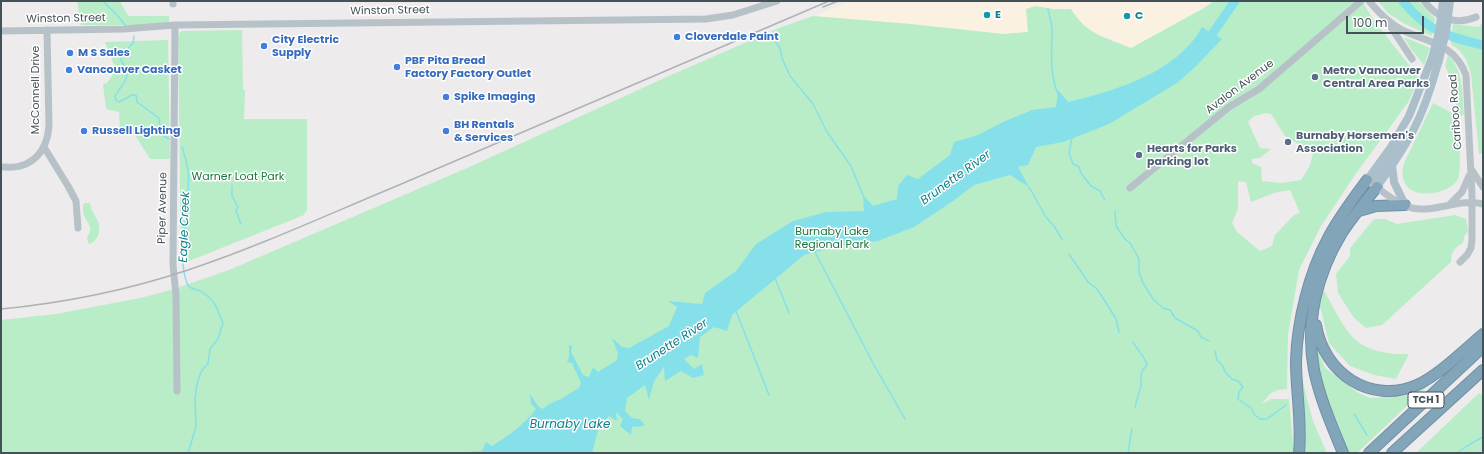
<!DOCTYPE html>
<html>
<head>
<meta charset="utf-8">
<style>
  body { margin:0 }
  #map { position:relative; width:1484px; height:454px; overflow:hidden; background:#eeebec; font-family:Poppins,sans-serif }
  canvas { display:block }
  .frame { position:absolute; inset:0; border:2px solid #445158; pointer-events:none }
  .scale { position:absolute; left:1346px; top:16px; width:78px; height:18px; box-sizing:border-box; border:2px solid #445158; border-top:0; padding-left:5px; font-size:12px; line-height:14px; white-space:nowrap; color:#445158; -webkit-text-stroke:3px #fff; paint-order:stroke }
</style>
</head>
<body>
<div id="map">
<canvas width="1484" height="454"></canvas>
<div class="frame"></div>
<div class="scale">100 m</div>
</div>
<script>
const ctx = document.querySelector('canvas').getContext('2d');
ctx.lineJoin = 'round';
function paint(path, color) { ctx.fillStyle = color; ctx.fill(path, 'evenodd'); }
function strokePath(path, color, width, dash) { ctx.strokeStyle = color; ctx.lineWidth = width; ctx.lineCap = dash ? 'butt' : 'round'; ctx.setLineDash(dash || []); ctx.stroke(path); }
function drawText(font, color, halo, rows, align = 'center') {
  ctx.font = font + ' Poppins,sans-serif'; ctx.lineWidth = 3; ctx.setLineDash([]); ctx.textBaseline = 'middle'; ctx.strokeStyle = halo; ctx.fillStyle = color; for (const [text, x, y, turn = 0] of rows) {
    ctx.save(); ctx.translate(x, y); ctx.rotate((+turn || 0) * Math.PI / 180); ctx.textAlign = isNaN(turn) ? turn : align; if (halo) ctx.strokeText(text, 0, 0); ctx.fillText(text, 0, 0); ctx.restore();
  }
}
const commercial = new Path2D(`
  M850 1H1213L1196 13 1131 48 1066 20 1029 32 1003 34 911 24 814 16Z`);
const green = new Path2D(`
  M77 1H120L128 16H169V25H81Z
  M1214 1H1362L1373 19 1419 78 1409 101 1355 175 1321 226 1299 270 1288 335 1287 389C1273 390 1271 392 1262 404L1271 399H1289L1294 453H1V320L56 314 140 298 171 290 229 270 467 168 671 75 779 28 813 16 911 24 1003 34 1028 32 1026 9 1035 6 1054 9H1071C1087 35 1104 37 1131 48L1204 8ZM1266 113 1271 114 1285 136 1313 153 1310 166 1301 180 1281 183 1262 181 1261 167 1252 163V159L1260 158 1271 149 1260 148 1248 122 1254 116ZM1238 181 1246 182 1251 202 1274 193 1290 190 1300 213 1294 215 1275 235 1272 246 1260 251 1237 232 1232 223 1238 209Z
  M1378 1H1418L1435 19 1432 36 1405 24 1389 14Z
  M1483 22V153L1479 154 1471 74 1466 59 1459 50 1451 44 1453 24 1479 27Z
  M242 30 243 90H245L244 119H307V211L305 212 304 215 184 263H181L178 35 180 32 183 31Z
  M1404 37 1430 48 1424 65 1411 49Z
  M168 40 170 159H150L135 135 120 131 119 112 106 109 103 84 107 83 116 70 105 42Z
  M1448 55C1464 71 1462 93 1464 114L1460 117H1457L1454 86 1445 66Z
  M1433 103 1452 113C1454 119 1457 124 1458 130 1460 138 1461 173 1458 179 1449 197 1393 205 1404 163Z
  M85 203H90C91 206 91 210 93 212 94 216 97 218 98 221 101 230 99 240 90 244L88 243 87 237C94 228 88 224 84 216 83 213 83 209 83 205Z
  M1455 215 1466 219 1468 231 1464 237 1463 243C1454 248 1451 252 1451 262L1382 325 1366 328 1354 318 1338 293 1336 274 1350 256V248L1374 219H1385L1397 224Z
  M1324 291C1332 304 1340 322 1350 334 1363 351 1389 355 1409 354L1396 379 1374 375 1350 366 1329 343 1320 306Z
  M1315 343 1325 368 1357 392 1370 398 1406 396 1428 386 1357 453H1347C1337 430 1329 407 1323 383 1319 369 1315 357 1315 343Z
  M1299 364 1307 399 1313 421 1327 453H1303Z
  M1479 393 1483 396V453H1416Z`);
const water = new Path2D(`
  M1202 27 1222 39 1195 67 1177 83 1109 124 1063 142 1036 147 1028 165 1018 167 1029 187 1010 175 974 185 953 201 914 227 878 241 843 245 804 255 732 315 727 331 714 327 700 337 698 358 691 355 684 359 694 369 702 364 704 375 693 378 681 371 665 381 664 367 654 381 649 400 645 385 627 398 625 411 632 418 640 419 645 426 632 427 631 435 620 426 623 419 616 412 617 421 609 416 599 427 592 453H464L467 452 482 451 486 442 492 446C509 435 524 425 536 409L531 404 530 394 538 406 543 409 549 404 561 399 579 388 581 383 572 363 567 362 569 357V345L572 346 571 352 583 375 589 377 593 367 598 372 617 360 618 353 612 338 622 347 629 348 669 326 677 307 668 301 702 304 705 293 736 271 756 244 793 221 826 212 864 211 863 195 873 206 897 199 898 186 907 175 918 179 950 155 954 142 978 135 1003 122 1032 110 1056 107 1058 90 1068 102C1115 91 1178 72 1202 27Z`);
const stream = new Path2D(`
  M103 1 117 15 125 25
  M1048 9C1049 15 1051 21 1052 28 1052 49 1049 73 1058 94
  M770 34 780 48 782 58 790 76 813 104 827 132 851 166 863 195
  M134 36 133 43 120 57C121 61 124 65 126 69 130 79 120 87 115 96L116 100 119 102 132 95H136L137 102 159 118 161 134 169 139
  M1072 137 1069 153 1073 164 1079 167 1081 173 1091 186 1100 191 1105 200
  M182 147C184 154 187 163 188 170 192 205 175 251 187 283 189 290 196 288 202 292 218 303 215 307 223 323L218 339 210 349 208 363 201 372 197 384 195 398 196 427 188 453
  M232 186V196L238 207 236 211 241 224
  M1029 187 1046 217 1054 226 1062 239
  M1115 211 1116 226 1125 239 1130 243 1139 259V272L1143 283 1153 299 1163 308 1170 310 1175 318 1198 331 1201 337 1209 341
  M815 252 874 365 905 419
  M1069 254 1088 282 1097 289 1108 306 1116 319 1119 332
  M775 278 789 313
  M736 311 769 395
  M1133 342C1138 351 1144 355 1147 365 1138 375 1142 375 1141 386 1139 393 1136 401 1135 408
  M1215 351 1217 360 1223 366 1225 372 1232 379 1238 381 1243 387 1239 392 1238 399 1251 408 1254 414 1260 419H1267L1286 405
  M1354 414 1367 435
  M1128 453 1132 428
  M1457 453 1467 446 1483 437`);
const river = new Path2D(`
  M1403 1C1424 29 1450 38 1483 45
  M1206 43 1235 1`);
const minor = new Path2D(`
  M1369 1C1378 12 1389 23 1402 30 1429 43 1454 43 1466 75L1472 195V240L1471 248 1467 255 1460 262
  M1424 1C1437 18 1456 26 1476 17
  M173 4V1
  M1387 21 1412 59
  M175 25 173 265 176 295 177 391
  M1 31 124 29 175 25 706 19 733 15 777 1
  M44 147 68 186 76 201 78 228
  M1 167C7 167 14 168 20 166 40 161 48 143 49 125L47 30
  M1471 169 1483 187
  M1367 180C1380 189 1396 204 1412 208 1436 213 1459 198 1483 204
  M1130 188 1229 107 1259 89 1361 1
  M1450 204 1462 192 1469 176`);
const major = new Path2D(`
  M1392 165 1394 182 1405 205
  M1367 180 1391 147 1409 116 1432 58
  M1377 187C1388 171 1400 155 1409 138 1423 114 1431 87 1439 60
  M1377 187 1375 182 1376 177 1404 136`);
const highway = new Path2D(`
  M1359 211 1376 206 1405 205
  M1316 325C1324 373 1370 405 1417 385 1439 375 1464 350 1483 334
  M1299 453C1302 423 1296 392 1296 361 1297 322 1309 273 1328 238 1339 217 1353 199 1367 180
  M1343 453C1332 426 1320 399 1314 370 1305 322 1317 274 1342 233 1352 217 1365 202 1377 187
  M1369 453 1483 347
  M1392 453 1483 370`);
const rail = new Path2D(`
  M823 7 838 1
  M1 309C64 303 128 290 188 270 260 246 329 214 399 185 542 124 685 62 829 1`);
const majorBridge = new Path2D(`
  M1432 58 1439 32 1443 1
  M1439 60 1446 32 1450 1`);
const markers = [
  [987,15,4,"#0f9aa8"],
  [1127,16,4,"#0f9aa8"],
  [677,37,4,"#3f7fe0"],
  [264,46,4,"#3f7fe0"],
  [70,53,4,"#3f7fe0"],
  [397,67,4,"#3f7fe0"],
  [69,70,4,"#3f7fe0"],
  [1315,77,4,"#5c6f8a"],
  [446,97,4,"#3f7fe0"],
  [84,131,4,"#3f7fe0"],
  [446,131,4,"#3f7fe0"],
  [1288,142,4,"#5c6f8a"],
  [1139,155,4,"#5c6f8a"]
];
const shields = [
  [1426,400,36]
];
const shieldNames = [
  ["TCH 1",1426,400]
];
const streetNames = [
  ["Winston Street",390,11,-1],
  ["Winston Street",66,19,-1],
  ["Avalon Avenue",1240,87,-37],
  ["McConnell Drive",36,90,-90],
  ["Cariboo Road",1456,112,-94],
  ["Piper Avenue",163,208,-89]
];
const cultureNames = [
  ["E",995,15],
  ["C",1135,16]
];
const shopNames = [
  ["Cloverdale Paint",685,37],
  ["City Electric",272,40],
  ["Supply",272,53],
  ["M S Sales",78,53],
  ["PBF Pita Bread",405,61],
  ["Factory Factory Outlet",405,74],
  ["Vancouver Casket",77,70],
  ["Spike Imaging",454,97],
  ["BH Rentals",454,125],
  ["& Services",454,138],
  ["Russell Lighting",92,131]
];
const serviceNames = [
  ["Metro Vancouver",1323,71],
  ["Central Area Parks",1323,84],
  ["Burnaby Horsemen's",1296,136],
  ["Association",1296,149],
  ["Hearts for Parks",1147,149],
  ["parking lot",1147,162]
];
const parkNames = [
  ["Warner Loat Park",238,177],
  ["Burnaby Lake",832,232],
  ["Regional Park",832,245]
];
const waterNames = [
  ["Brunette River",956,178,-36],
  ["Eagle Creek",185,227,-88],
  ["Brunette River",672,345,-33],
  ["Burnaby Lake",570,425]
];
paint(commercial, '#fbf1e3');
paint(green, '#b9edc7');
paint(water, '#86e0e9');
strokePath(stream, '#86e0e9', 1.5);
strokePath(river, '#86e0e9', 9);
strokePath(highway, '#6f90a6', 12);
strokePath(minor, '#b7c2c8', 7);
strokePath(major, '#abbfcb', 8);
strokePath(highway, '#83a5ba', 10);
strokePath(rail, '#aeb2b6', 1.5);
strokePath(majorBridge, '#abbfcb', 8);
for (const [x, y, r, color] of markers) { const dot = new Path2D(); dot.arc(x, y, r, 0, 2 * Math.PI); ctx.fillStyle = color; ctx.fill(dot); strokePath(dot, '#fff', 1.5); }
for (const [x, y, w] of shields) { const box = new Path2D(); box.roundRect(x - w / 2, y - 8, w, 16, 3); ctx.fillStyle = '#fff'; ctx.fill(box); strokePath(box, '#445158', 1); }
drawText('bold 10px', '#445158', null, shieldNames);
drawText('11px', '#445158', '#fff', streetNames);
drawText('bold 11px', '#0d838f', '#fff', cultureNames, 'left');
drawText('bold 11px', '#366cbe', '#fff', shopNames, 'left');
drawText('bold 11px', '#4e5e75', '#fff', serviceNames, 'left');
drawText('11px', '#18773c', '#fff', parkNames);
drawText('italic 12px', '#0e808b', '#fff', waterNames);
</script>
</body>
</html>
